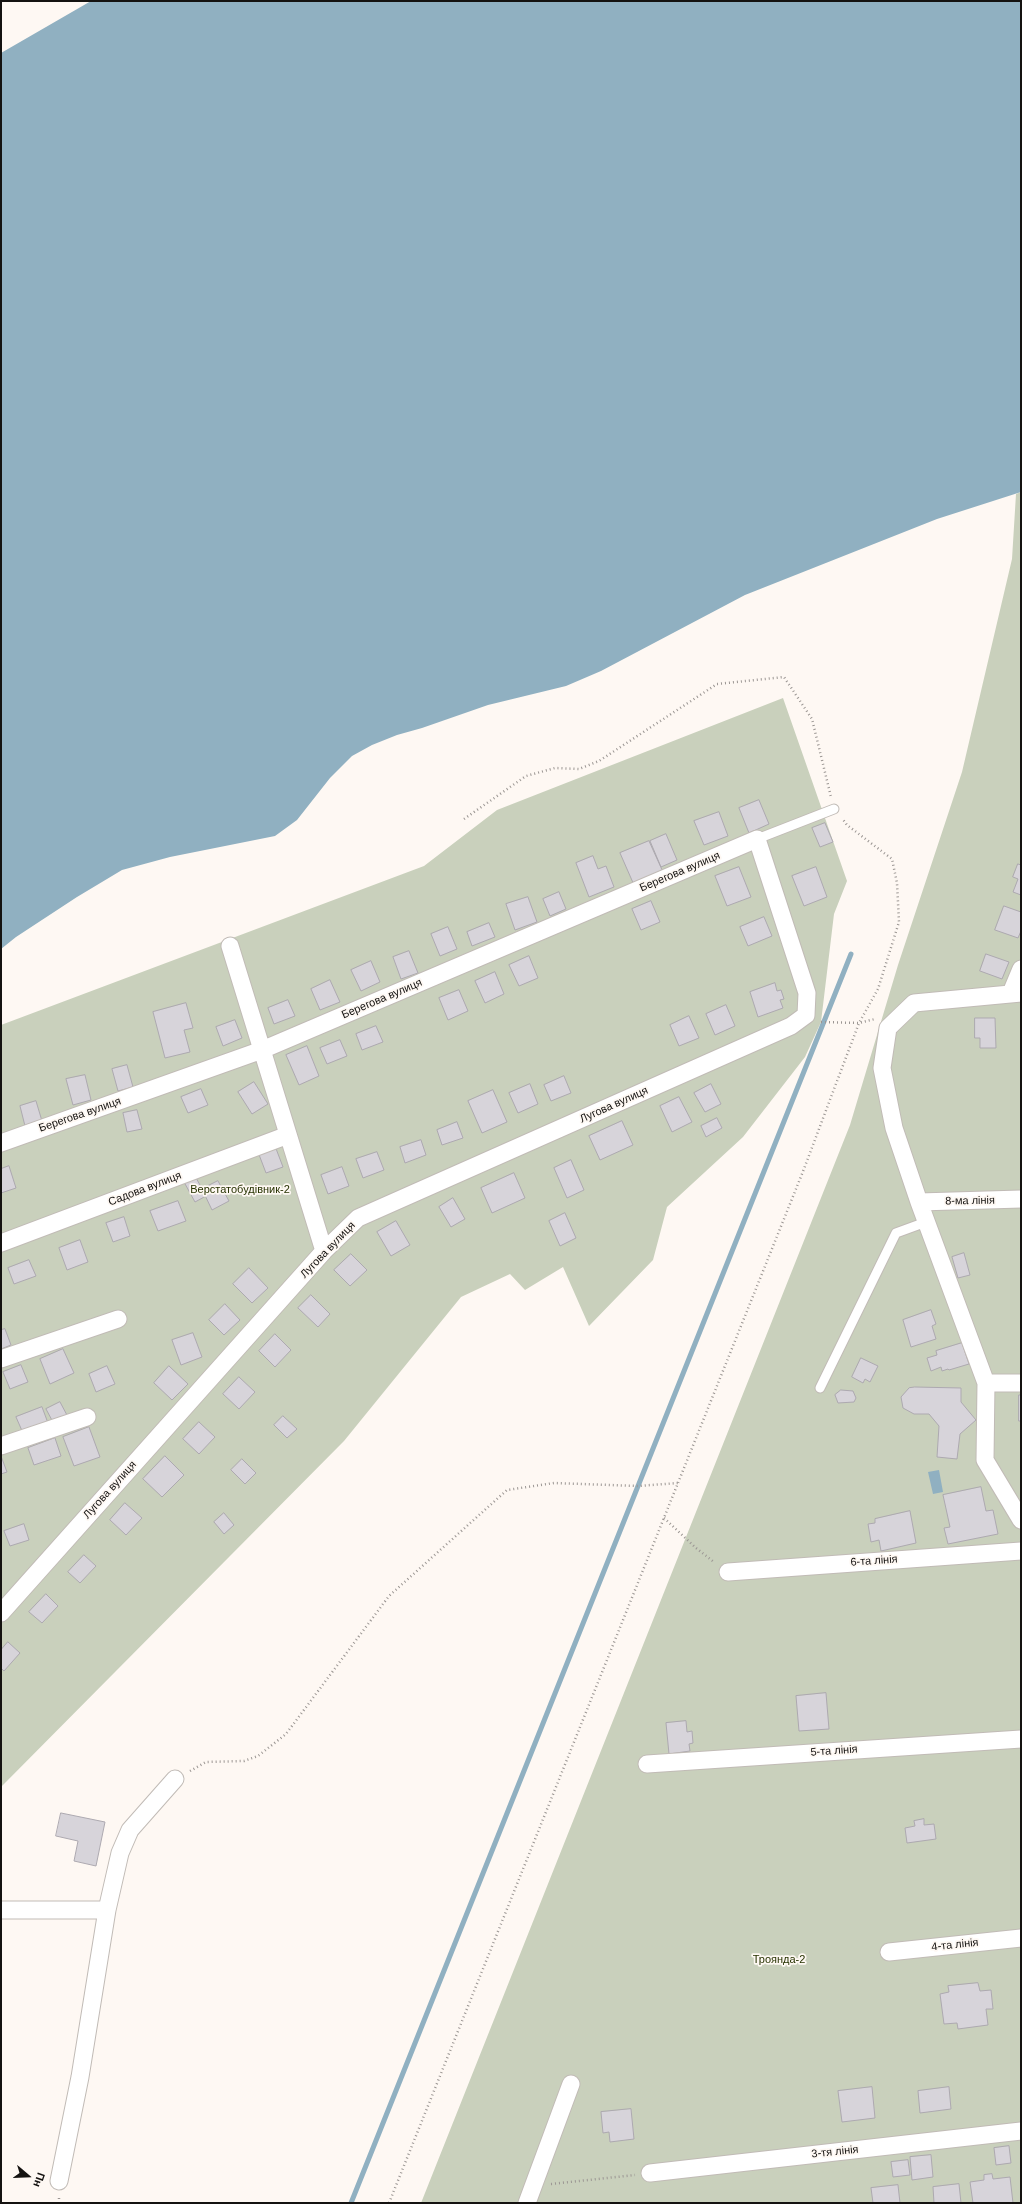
<!DOCTYPE html>
<html>
<head>
<meta charset="utf-8">
<style>
  body { margin:0 }
  #map { position:relative; width:1022px; height:2204px; overflow:hidden; background:#fef8f3; font-family:Arial,sans-serif }
  canvas { display:block }
  .frame { position:absolute; inset:0; border:2px solid #141210; pointer-events:none }
  .north { position:absolute; left:8px; top:2156px; width:40px; height:40px; -webkit-text-stroke:3px #fef8f3; paint-order:stroke; rotate:109deg; font-size:11px; font-weight:700; line-height:16px; text-align:center; color:#141210 }
  .north::after { content:''; display:block; margin:auto; width:14px; height:18px; background:#141210; clip-path:polygon(50% 0,100% 100%,50% 72%,0 100%) }
</style>
</head>
<body>
<div id="map">
<canvas width="1022" height="2204"></canvas>
<div class="frame"></div>
<div class="north">Пн</div>
</div>
<script>
const ctx = document.querySelector('canvas').getContext('2d');
ctx.lineJoin = 'round';
function paint(path, color) { ctx.fillStyle = color; ctx.fill(path, 'evenodd'); }
function strokePath(path, color, width, dash) { ctx.strokeStyle = color; ctx.lineWidth = width; ctx.lineCap = dash ? 'butt' : 'round'; ctx.setLineDash(dash || []); ctx.stroke(path); }
function drawText(font, color, halo, rows, align = 'center') {
  ctx.font = font + ' Arial,sans-serif'; ctx.lineWidth = 3.5; ctx.setLineDash([]); ctx.textBaseline = 'middle'; ctx.strokeStyle = halo; ctx.fillStyle = color; for (const [text, x, y, turn = 0] of rows) {
    ctx.save(); ctx.translate(x, y); ctx.rotate((+turn || 0) * Math.PI / 180); ctx.textAlign = isNaN(turn) ? turn : align; if (halo) ctx.strokeText(text, 0, 0); ctx.fillText(text, 0, 0); ctx.restore();
  }
}
const green = new Path2D(`
  M1021 492V2203H421L850 1125 898 965 962 772 1012 559 1016 494Z
  M783 698 847 881 834 914 821 1022 805 1057 743 1137 667 1207 653 1260 589 1326 563 1267 525 1290 510 1274 461 1297 344 1441 1 1787V1025L424 866 497 810Z`);
const water = new Path2D(`
  M91 1H1021V492L937 519 745 595 601 671 566 686 488 705 422 728 397 735 372 745 352 756 330 778 297 820 275 836 170 857 122 870 77 897 16 937 1 949V53Z
  M939 1470 943 1492 933 1494 928 1472Z`);
const stream = new Path2D(`
  M351 2203 851 954`);
const building = new Path2D(`
  M759 800 769 824 749 833 739 808Z
  M719 812 728 836 704 845 694 821Z
  M825 823 833 842 820 847 812 828Z
  M666 834 677 860 661 867 650 841Z
  M649 841 663 872 634 885 620 853Z
  M593 856 598 869 606 866 614 887 589 897 576 863Z
  M1018 864 1021 865V895L1013 892 1018 879 1013 877Z
  M739 867 751 897 727 906 715 876Z
  M816 867 827 897 804 906 792 876Z
  M559 892 566 909 550 916 543 899Z
  M528 897 537 922 515 930 506 904Z
  M651 901 660 922 641 930 632 909Z
  M1004 906 1021 912V931L1018 938 995 930Z
  M764 917 772 936 748 946 740 927Z
  M489 923 495 937 472 946 467 932Z
  M448 927 457 949 440 956 431 934Z
  M409 951 418 973 401 979 393 957Z
  M986 954 1009 962 1002 979 980 971Z
  M529 956 538 978 519 986 509 965Z
  M371 961 380 982 361 991 351 970Z
  M495 972 504 994 485 1003 475 981Z
  M330 980 340 1002 320 1010 311 989Z
  M775 983 777 991 781 990 784 999 780 1000 783 1008 758 1017 750 992Z
  M459 990 468 1011 448 1020 439 998Z
  M288 1000 295 1016 274 1024 268 1008Z
  M186 1003 193 1028 184 1030 190 1052 165 1058 153 1012Z
  M726 1005 735 1026 715 1035 706 1014Z
  M689 1016 699 1038 679 1046 670 1025Z
  M975 1018H995L996 1048H980V1038H975Z
  M235 1020 242 1038 223 1046 216 1027Z
  M376 1026 383 1042 362 1050 356 1034Z
  M340 1040 347 1056 327 1064 320 1048Z
  M307 1046 319 1076 299 1085 286 1055Z
  M127 1065 133 1087 118 1091 112 1069Z
  M85 1075 91 1100 73 1105 66 1079Z
  M564 1076 571 1093 551 1101 544 1085Z
  M254 1082 268 1104 252 1114 238 1092Z
  M530 1084 538 1104 518 1113 509 1093Z
  M711 1084 721 1104 705 1112 694 1093Z
  M201 1089 208 1105 188 1113 181 1097Z
  M493 1090 507 1122 482 1133 468 1101Z
  M679 1097 692 1122 672 1132 660 1106Z
  M36 1101 42 1121 25 1126 20 1106Z
  M137 1110 142 1129 127 1132 123 1113Z
  M717 1118 722 1128 706 1137 701 1126Z
  M622 1121 633 1145 600 1160 589 1136Z
  M457 1122 463 1138 442 1145 437 1130Z
  M421 1140 426 1155 405 1163 400 1147Z
  M275 1146 283 1167 266 1173 258 1152Z
  M377 1152 384 1170 363 1178 356 1159Z
  M571 1160 584 1190 567 1198 554 1168Z
  M9 1166 16 1188 1 1193V1169Z
  M342 1167 349 1186 328 1194 321 1175Z
  M514 1173 525 1198 492 1213 481 1188Z
  M195 1176 206 1196 195 1202 184 1182Z
  M218 1181 229 1201 212 1210 202 1189Z
  M453 1198 465 1219 451 1227 439 1207Z
  M178 1201 186 1221 158 1231 150 1211Z
  M565 1213 576 1238 560 1246 549 1221Z
  M124 1217 130 1236 113 1242 106 1223Z
  M396 1221 410 1245 391 1256 377 1232Z
  M80 1240 88 1262 67 1270 59 1248Z
  M964 1253 970 1275 958 1278 952 1257Z
  M351 1254 367 1270 350 1286 334 1270Z
  M29 1260 36 1276 14 1284 8 1268Z
  M249 1268 268 1288 252 1303 233 1284Z
  M311 1295 330 1314 318 1327 298 1308Z
  M225 1304 240 1320 224 1335 209 1320Z
  M931 1310 936 1324 932 1326 936 1339 911 1347 903 1320Z
  M5 1329 11 1345 1 1349V1330Z
  M193 1333 202 1357 181 1365 172 1340Z
  M275 1334 291 1350 275 1367 259 1351Z
  M962 1343 969 1364 949 1370 948 1369 942 1371 941 1367 931 1371 927 1358 937 1355 936 1351Z
  M63 1349 74 1373 50 1384 40 1359Z
  M861 1358 878 1366 870 1382 865 1379 863 1383 852 1377Z
  M21 1365 28 1382 10 1389 3 1372Z
  M107 1366 115 1384 96 1392 89 1374Z
  M169 1366 188 1384 172 1400 154 1383Z
  M239 1377 255 1392 239 1409 223 1394Z
  M915 1387 961 1388V1402L976 1420 960 1434 957 1459 937 1457 939 1426 929 1414H914L903 1408 901 1397 909 1388Z
  M841 1390 853 1391 856 1398 854 1402 838 1403 835 1395Z
  M1019 1395H1021V1421H1019Z
  M60 1402 68 1417 54 1424 46 1409Z
  M42 1407 48 1423 23 1433 16 1417Z
  M283 1416 297 1429 287 1438 274 1425Z
  M199 1422 215 1437 199 1454 183 1439Z
  M89 1427 100 1457 74 1466 63 1437Z
  M55 1438 61 1456 34 1465 28 1448Z
  M1 1456 7 1472 1 1474Z
  M165 1456 184 1475 162 1497 143 1479Z
  M242 1459 256 1473 245 1484 231 1470Z
  M981 1487 986 1511 993 1510 998 1534 948 1544 944 1528 950 1527 943 1495Z
  M125 1503 142 1518 126 1535 110 1520Z
  M910 1511 916 1543 881 1551 879 1540 871 1542 868 1524 875 1523V1519Z
  M224 1513 234 1525 224 1534 214 1522Z
  M24 1524 29 1540 10 1546 4 1531Z
  M84 1555 96 1566 80 1583 68 1572Z
  M46 1594 58 1606 42 1623 29 1612Z
  M8 1642 20 1653 4 1671 1 1668V1650Z
  M826 1693 829 1729 799 1731 796 1696Z
  M686 1721 687 1732 692 1731 693 1743 689 1744 690 1751 669 1754 666 1723Z
  M61 1813 105 1822 96 1866 74 1861 78 1841 56 1836Z
  M924 1819V1825L934 1824 936 1839 907 1843 905 1828 915 1826 914 1821Z
  M978 1983 980 1991 991 1990 993 2009H986L988 2025 958 2029 957 2023 944 2024 940 1994 949 1992 948 1986Z
  M872 2087 875 2118 842 2122 838 2091Z
  M949 2087 951 2109 920 2113 918 2091Z
  M631 2109 634 2139 610 2142 609 2132 603 2133 601 2112Z
  M1009 2146 1011 2163 996 2165 994 2148Z
  M931 2155 933 2177 912 2180 910 2157Z
  M908 2160 910 2175 893 2177 891 2162Z
  M992 2174 993 2179 1010 2177 1013 2203H973L970 2182 984 2180V2175Z
  M959 2184 961 2203H934L933 2187Z
  M898 2185 900 2203H873L871 2188Z`);
const path = new Path2D(`
  M464 819 526 776 555 768 579 769 599 761 717 684 784 677 812 719 831 797
  M821 1022 859 1023 875 1019
  M664 1518 696 1548 714 1562
  M190 1771 206 1762 244 1761 258 1756 286 1734 389 1596 507 1490 554 1483 638 1486 678 1483
  M551 2184 635 2175
  M59 2203V2197
  M389 2203 802 1174 859 1023 878 989 899 922 897 883 892 859 847 825 842 818`);
const lane = new Path2D(`
  M757 839 834 809
  M820 1388 896 1233 926 1222`);
const street = new Path2D(`
  M230 946 324 1251
  M1011 993 1021 969
  M1021 993 914 1003 888 1028 882 1068 894 1128 919 1202 986 1383 985 1460 1021 1520
  M1 1143 262 1050 757 839 807 993 806 1015 791 1026 358 1218 324 1251 1 1613
  M919 1202 1021 1199
  M1 1243 288 1135
  M1 1359 118 1319
  M986 1383H1021
  M1 1446 87 1417
  M728 1572 1021 1551
  M647 1764 1021 1739
  M1 1910H107L120 1853 130 1830 175 1779
  M889 1952 1021 1938
  M650 2173 1021 2131
  M59 2181 80 2077 107 1910
  M527 2203 571 2084`);
const streetNames = [
  ["Берегова вулиця",680,872,-23],
  ["Берегова вулиця",382,999,-23],
  ["Лугова вулиця",614,1105,-24],
  ["Берегова вулиця",80,1115,-19],
  ["Садова вулиця",145,1189,-21],
  ["8-ма лінія",970,1201,-1],
  ["Лугова вулиця",328,1250,-46],
  ["Лугова вулиця",110,1490,-48],
  ["6-та лінія",874,1561,-4],
  ["5-та лінія",834,1751,-4],
  ["4-та лінія",955,1945,-6],
  ["3-тя лінія",835,2152,-6]
];
const parkNames = [
  ["Верстатобудівник-2",240,1190],
  ["Троянда-2",779,1960]
];
paint(green, '#c9d0bc');
paint(water, '#90b0c1');
strokePath(stream, '#90b0c1', 5);
paint(building, '#d7d4da');
strokePath(building, '#ada9b0', 1);
strokePath(lane, '#c1bbb6', 11);
strokePath(street, '#c1bbb6', 19);
strokePath(path, '#9b9693', 2.5, [1, 3]);
strokePath(lane, '#fff', 9);
strokePath(street, '#fff', 17);
drawText('11px', '#141210', '#fef8f3', streetNames);
drawText('11px', '#263200', '#fef8f3', parkNames);
</script>
</body>
</html>
